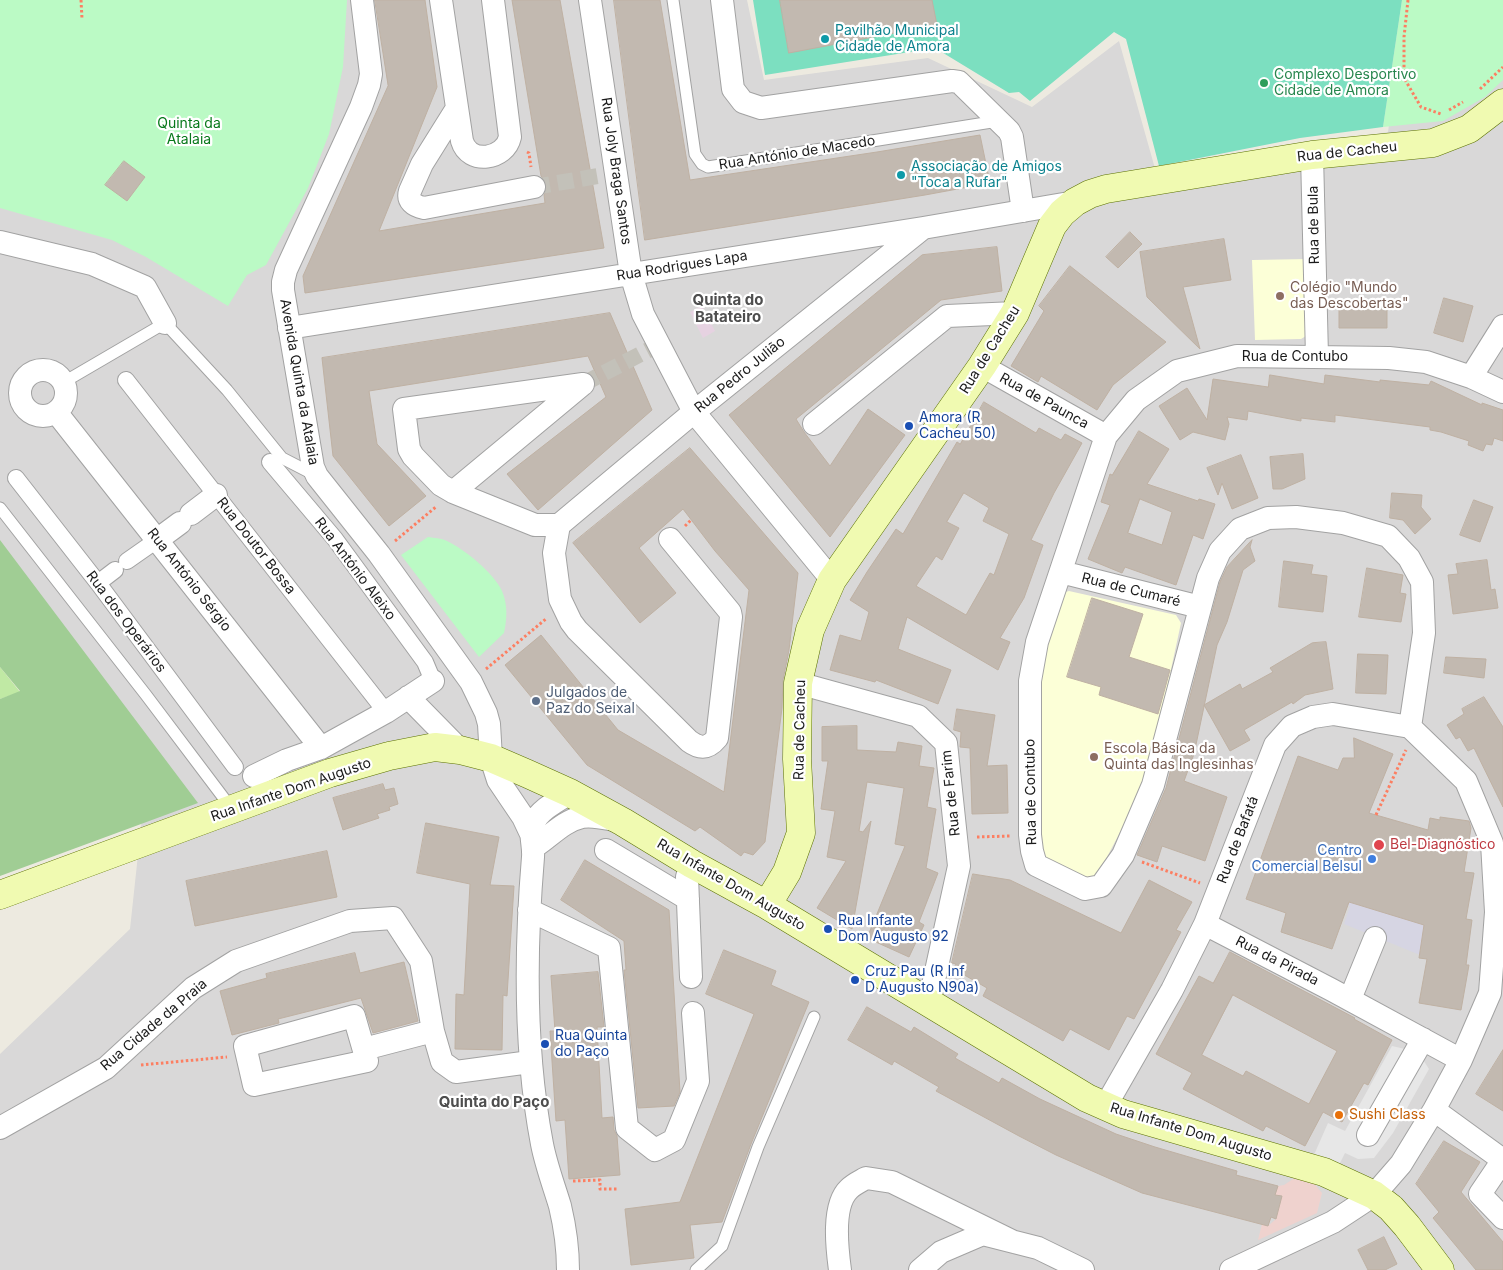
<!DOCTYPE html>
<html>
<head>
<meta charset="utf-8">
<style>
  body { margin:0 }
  canvas { display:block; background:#edeae0 }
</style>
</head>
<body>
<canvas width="1503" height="1270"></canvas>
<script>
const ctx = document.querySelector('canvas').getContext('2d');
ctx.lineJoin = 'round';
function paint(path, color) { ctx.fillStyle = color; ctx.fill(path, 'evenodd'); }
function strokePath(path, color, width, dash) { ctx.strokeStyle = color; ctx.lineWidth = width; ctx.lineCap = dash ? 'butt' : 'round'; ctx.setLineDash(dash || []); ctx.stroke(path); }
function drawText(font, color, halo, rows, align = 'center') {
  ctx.font = font + ' Inter,sans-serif'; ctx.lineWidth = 4.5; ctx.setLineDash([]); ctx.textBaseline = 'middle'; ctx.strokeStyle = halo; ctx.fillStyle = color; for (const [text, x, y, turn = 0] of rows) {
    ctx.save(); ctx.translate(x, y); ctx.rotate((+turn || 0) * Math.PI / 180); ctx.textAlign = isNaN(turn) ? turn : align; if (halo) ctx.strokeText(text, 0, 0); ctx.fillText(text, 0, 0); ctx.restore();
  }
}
const residential = new Path2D(`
  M276 0H747L764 80 928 58 1032 107 1119 41 1156 172 1388 132 1407 0H1503V1270H0V1054L130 929 147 771 0 572V182Z`);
const commercial = new Path2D(`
  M1296 1177 1312 1181 1322 1193 1317 1213 1258 1240 1262 1224 1268 1226 1276 1219 1281 1196 1275 1195 1278 1186 1284 1185Z`);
const industrial = new Path2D(`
  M702 306 715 331 703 338 690 312Z`);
const education = new Path2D(`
  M1308 259 1306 336 1301 339 1255 340 1252 260Z
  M1069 591 1176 615 1181 623 1147 781 1097 876 1088 878 1043 856 1039 832 1036 732 1043 649 1062 593Z`);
const grass = new Path2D(`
  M0 667 20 692 0 699Z`);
const forest = new Path2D(`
  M0 540 198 803 0 876V699L20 691 0 667Z`);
const park = new Path2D(`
  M0 0H347L343 67 329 134 308 188 266 265 247 275 228 306 146 257 112 240 0 208Z
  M1402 0H1503V80L1485 97 1443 121 1383 127Z
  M428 537C434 538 441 538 447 541 464 549 494 573 502 591 508 605 507 619 504 633L479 657 401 555Z`);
const pitch = new Path2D(`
  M753 0H1402L1383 127 1300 138 1159 166 1126 39 1114 32 1030 101 1019 92 1009 93 935 48 765 75Z`);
const parking = new Path2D(`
  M1392 1046 1405 1049 1422 1058 1429 1069 1393 1133 1374 1158 1358 1159 1345 1153 1339 1165 1313 1157 1328 1123 1345 1131Z`);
const plaza = new Path2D(`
  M1331 794 1376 815 1412 825 1423 831 1426 912 1420 955 1344 924 1350 906 1299 891Z`);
const building = new Path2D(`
  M375 0H425L437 87 379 231 545 203 544 195 546 191 547 185 544 179 541 176 512 0H560L604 248 305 293 303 276 388 86Z
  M614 0H660L690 180 877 152 980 135 990 183 925 195 645 240Z
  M780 0H932L937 25 789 53Z
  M124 161 145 177 127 201 105 185Z
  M1130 232 1142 244 1118 268 1106 257Z
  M1224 239 1231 280 1183 287 1200 349 1147 297 1140 252Z
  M997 247 1002 291 941 300 796 419 804 432 830 466 868 409 905 435 830 537 729 415 922 255Z
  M1070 266 1166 342 1113 385 1097 410 1041 376 1038 382 1011 366 1044 311 1039 306Z
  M1444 298 1473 306 1463 342 1434 333Z
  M1387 306V328H1339V307Z
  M610 313 652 410 538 510 507 474 606 397 588 356 369 391 377 444 426 496 389 526 333 456 322 358Z
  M1270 375 1324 384 1325 375 1380 382V380L1429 385 1431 381 1482 405V403L1503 410V441L1494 438 1492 445 1486 444 1483 451 1468 445 1469 441 1441 432 1430 430V427L1335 415V422L1301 418V421L1248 411 1247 420 1227 417 1229 424 1225 440 1193 432 1180 440 1159 406 1187 388 1207 420 1213 379 1268 387Z
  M984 402 1036 433 1039 428 1061 440 1065 434 1082 443 1054 493 1031 540 1043 545 1024 598 1000 638 1010 642 998 670 907 617 898 649 951 670 938 704 876 680 875 682 830 670 840 635 861 641 869 612 850 600 867 572 896 529 903 534 957 442 960 444ZM964 493 989 508 983 521 1009 534 994 575 990 573 966 615 916 586 936 556 942 560 959 528 947 522Z
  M1139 431 1169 449 1147 484 1198 501 1199 499 1215 504 1203 539 1193 535 1176 585 1125 567 1122 573 1088 559 1110 505 1101 502 1110 474 1112 475ZM1140 499 1172 512 1162 545 1128 533Z
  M690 448 798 573 789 650 783 680 782 708 765 842 753 855 744 852 741 856 700 827 695 831 587 765 505 665 541 635 618 730 724 792 749 590 715 551 683 509 639 548 676 593 640 623 573 543Z
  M1303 454 1305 479 1282 489H1273L1270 457Z
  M1241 455 1258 498 1232 509 1222 483 1218 495 1207 468Z
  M1392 493 1422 495 1421 507 1431 519 1415 534 1403 520 1390 518Z
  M1474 500 1493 507 1480 542 1460 535Z
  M1252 540 1250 547 1255 561 1243 570 1227 622 1217 645 1194 754 1184 781 1227 797 1205 861 1162 846 1157 862 1137 855 1166 788 1220 582 1227 567Z
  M1487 560 1491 590 1495 589 1498 608 1453 614 1448 575 1458 574 1456 564Z
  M1284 561 1313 565 1311 574 1327 576 1323 612 1279 607Z
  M1367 568 1403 575 1400 593 1406 594 1401 622 1359 617Z
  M1092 598 1143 614 1129 657 1170 670 1158 714 1099 695 1101 687 1067 677Z
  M1326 642 1333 689 1305 695 1293 704 1292 702 1244 730 1250 740 1230 751 1204 705 1240 684 1242 689 1273 672 1270 668 1312 643Z
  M1358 654 1388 655 1386 694 1356 693Z
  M1446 657 1486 659 1484 678 1444 673Z
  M1484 697 1503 727V807L1474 748 1468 751 1460 737 1456 739 1447 725 1464 714 1462 709Z
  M957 709 995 715 987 766 1007 765 1008 813 972 814 970 748 960 747 961 732 954 730Z
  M857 726V750L896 752 898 742 922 746 919 766 934 768 927 807 936 809 926 868 938 873 919 922 924 925 909 957 867 938 905 846 895 844 904 788 867 782 859 831 863 832 871 821 852 929 817 908 846 861 827 857 835 811 821 809 828 761H822V727Z
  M1354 738 1393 754 1369 813 1428 830 1430 818 1440 820V817L1469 821 1471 828 1464 872 1474 873 1466 919 1472 920 1466 965H1469L1461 1010 1419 1003 1427 959 1419 958 1424 925 1349 902 1332 949 1281 932 1286 913 1246 899 1298 756 1338 770 1343 758H1354Z
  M383 784 385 790 394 788 398 804 389 807 390 810 377 814 379 818 343 830 333 798Z
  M426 823 499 837 490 885 514 886 507 996 503 995 502 1050 455 1049 456 994 464 995 470 884 417 873Z
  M327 851 337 897 195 926 186 881Z
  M585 860 669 910 680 1092 674 1106 638 1108 624 970H626L624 941 561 900Z
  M973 874 1010 880 1121 933 1149 880 1192 902 1176 930 1181 932 1134 1019 1127 1016 1109 1050 1070 1029 1063 1041 983 996 987 988 954 969 956 964 952 963Z
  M724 950 776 971 771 985 809 1002 751 1144 722 1222 690 1225 694 1258 631 1265 625 1209 680 1202 754 1014 706 994Z
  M1230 952 1355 1018 1354 1019 1392 1040 1368 1085 1364 1083 1342 1122 1323 1112 1305 1146 1266 1126 1263 1131 1183 1089 1192 1073 1156 1054 1199 976 1213 983ZM1233 995 1337 1051 1309 1104 1246 1071 1243 1076 1202 1055Z
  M355 953 360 973 404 962 418 1021 373 1033 361 998 278 1019 279 1023 232 1035 220 991 267 978 266 974Z
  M598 972 604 1027H597L602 1118 613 1117 614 1130 617 1136 620 1175 569 1179 565 1120 556 1121 550 1031H555L551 976Z
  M867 1007 911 1032 914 1027 958 1054 955 1058 999 1083 1002 1078 1040 1099 1116 1134 1155 1147 1237 1171 1236 1175 1278 1186 1275 1195 1282 1196 1276 1219 1271 1217 1268 1226 1142 1193 1056 1155 1019 1136 936 1091 939 1087 894 1061 892 1065 848 1040Z
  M1503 1050V1111L1476 1094Z
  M1444 1141 1480 1162 1461 1192 1503 1242V1270H1476L1433 1218 1439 1212 1416 1184Z
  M1384 1237 1397 1264 1385 1270H1368L1358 1250Z`);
const pedestrianTunnel = new Path2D(`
  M534 187 616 173
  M583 384 658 345`);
const path = new Path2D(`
  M81 0 82 19
  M1408 0 1404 37V78L1421 107 1441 114
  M1480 89 1503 67
  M1449 110 1463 102
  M527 152 529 153 531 167
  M685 526 691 520
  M395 541 437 506
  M486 669 547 618
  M1376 815 1406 750
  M977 837 1010 836
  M1142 862 1200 883
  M141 1065 227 1057
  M573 1181 600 1180V1189H618`);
const service = new Path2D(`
  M673 0 695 154 702 164 708 167 998 121
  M64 382 165 323 227 390 282 458 315 475
  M0 508 146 695 232 809
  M696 1270 722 1246 758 1147 814 1017`);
const pedestrian = new Path2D(`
  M126 380 386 712
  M270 462 335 539 425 662 433 681
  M16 478 98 583 235 767
  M127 561 157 540
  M98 583 115 570`);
const minor = new Path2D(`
  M362 0 371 74 369 85 361 107 286 270 283 282V290L313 467 317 476 379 554 471 682 486 713 489 724 491 758 498 780 523 817 531 834
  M441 0 462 141C469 165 505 160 510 137L493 0
  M590 0 631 274 643 314 694 412 832 580
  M722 0 733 89 743 102 761 108 952 81 959 82 1009 131 1012 137 1023 211
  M457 108 422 164 410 191C407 201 414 206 424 208L534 187
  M1312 155 1317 356
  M0 242 92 264 145 287 165 323
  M289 328 923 228 1075 202
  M982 366 1106 436
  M20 393a23 23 0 1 1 46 0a23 23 0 1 1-46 0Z
  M1471 377 1503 326
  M56 412 321 748
  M814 424 947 316 1015 313
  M453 492 583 384
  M191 514 216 495
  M559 525 554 553 560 599 571 622 577 630 689 741C700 749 708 749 717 738L731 617 730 612 670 539
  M559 525 694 412 922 229
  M559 525H535L453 492 441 485 413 456 409 449 404 409 583 384
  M157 540 180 523
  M1061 572 1200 607
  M798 683 918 716 946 743 959 866 929 1003
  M408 697 460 750
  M1410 727 1424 633 1422 582 1409 558 1388 536 1343 523 1296 517 1268 518 1240 529 1220 551 1208 578 1153 785 1123 855 1101 886 1085 889 1036 865 1032 851 1030 835V681L1037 642 1106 436 1136 400 1177 371 1237 356 1389 358 1426 362 1471 377 1503 392
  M254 776 287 760 321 748 386 712 433 681
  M534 847C550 837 563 821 582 817 592 815 604 818 614 820
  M606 850 688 899
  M529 910 609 948 627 1128 655 1150 674 1140 698 1081 693 1013
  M1205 924 1332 990 1461 1060
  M691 977 687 877 692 864
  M1350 999 1375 938
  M354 1016 367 1061 254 1085 245 1046Z
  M364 1049 433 1031
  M1105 1107 1172 990 1205 924 1275 745 1292 726 1313 717 1333 714 1410 727 1466 781 1492 843 1496 912 1490 993 1461 1060 1434 1110 1401 1164 1374 1195 1333 1222 1231 1270
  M1434 1110 1503 1160 1480 1194 1503 1218
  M0 1128 106 1068 193 988 236 961 350 921 393 918 421 961 433 1031 442 1062 456 1072 530 1062
  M1368 1135 1423 1039
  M568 1270C568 1249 565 1227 560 1206 554 1186 546 1165 542 1144 524 1050 525 952 533 857 534 846 529 833 533 824 539 810 557 801 570 793
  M840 1270C837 1248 832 1205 849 1189 854 1184 861 1181 866 1178L892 1182 1014 1242
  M920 1270 941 1252 983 1234 1038 1248 1083 1270`);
const secondary = new Path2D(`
  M0 895 330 773 389 756 435 747 460 750 491 758 528 774 570 793 623 822 692 864 767 905 1087 1098 1123 1114 1324 1172 1374 1195 1391 1208 1407 1226 1440 1270
  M767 905 787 872 801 833 797 759 798 683 810 630 832 580 982 366 1015 313 1052 226 1062 213 1075 202 1090 194 1106 189 1312 155 1433 143 1469 129 1503 103`);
const markers = [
  [825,39,5,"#0f9aa8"],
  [1264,83,5,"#2e9e5b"],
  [901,175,5,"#0f9aa8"],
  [1280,296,5,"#8d6e63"],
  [909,426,5,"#1a4fb4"],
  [536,701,5,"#5c6f8a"],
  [1094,757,5,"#8d6e63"],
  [1379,845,6,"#e0444e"],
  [1372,859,5,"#3f7fe0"],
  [828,929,5,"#1a4fb4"],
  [855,980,5,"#1a4fb4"],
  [545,1044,5,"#1a4fb4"],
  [1339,1115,5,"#e8710a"]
];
const cultureNames = [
  ["Pavilhão Municipal",835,31],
  ["Cidade de Amora",835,47],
  ["Associação de Amigos",911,167],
  ["\"Toca a Rufar\"",911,183]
];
const leisureNames = [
  ["Complexo Desportivo",1274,75],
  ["Cidade de Amora",1274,91]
];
const parkNames = [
  ["Quinta da",189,124],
  ["Atalaia",189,140]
];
const streetNames = [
  ["Rua de Cacheu",1347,152,-6],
  ["Rua António de Macedo",797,153,-9],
  ["Rua Joly Braga Santos",616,171,82],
  ["Rua de Bula",1314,225,-91],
  ["Rua Rodrigues Lapa",682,266,-9],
  ["Rua de Cacheu",990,350,-58],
  ["Rua de Contubo",1295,357],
  ["Rua Pedro Julião",740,375,-39],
  ["Avenida Quinta da Atalaia",299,382,80],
  ["Rua de Paunca",1044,401,29],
  ["Rua Doutor Bossa",256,546,52],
  ["Rua António Aleixo",355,569,53],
  ["Rua António Sérgio",189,580,52],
  ["Rua de Cumaré",1131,590,14],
  ["Rua dos Operários",126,622,53],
  ["Rua de Cacheu",800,730,-89],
  ["Rua Infante Dom Augusto",291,790,-19],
  ["Rua de Contubo",1031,792,-91],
  ["Rua de Farim",951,793,-96],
  ["Rua de Bafatá",1238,840,-69],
  ["Rua Infante Dom Augusto",731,885,30],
  ["Rua da Pirada",1277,961,27],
  ["Rua Cidade da Praia",154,1025,-40],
  ["Rua Infante Dom Augusto",1191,1132,17]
];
const educationNames = [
  ["Colégio \"Mundo",1290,288],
  ["das Descobertas\"",1290,304],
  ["Escola Básica da",1104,749],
  ["Quinta das Inglesinhas",1104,765]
];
const transitNames = [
  ["Amora (R",919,418],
  ["Cacheu 50)",919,434],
  ["Rua Infante",838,921],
  ["Dom Augusto 92",838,937],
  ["Cruz Pau (R Inf",865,972],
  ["D Augusto N90a)",865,988],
  ["Rua Quinta",555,1036],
  ["do Paço",555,1052]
];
const serviceNames = [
  ["Julgados de",546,693],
  ["Paz do Seixal",546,709]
];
const healthNames = [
  ["Bel-Diagnóstico",1390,845]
];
const shopNames = [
  ["Centro",1362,851],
  ["Comercial Belsul",1362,867]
];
const foodNames = [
  ["Sushi Class",1349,1115]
];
const neighbourhoodNames = [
  ["Quinta do",728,300],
  ["Batateiro",728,317],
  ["Quinta do Paço",494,1102]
];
paint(residential, '#d9d8d8');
paint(commercial, '#efd2ce');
paint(industrial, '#e6d2e1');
paint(education, '#fcffd7');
paint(grass, '#c0e9a4');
paint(forest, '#a0cd94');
paint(park, '#bbfac5');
paint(pitch, '#7cdfc0');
paint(parking, '#e7e7e7');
paint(plaza, '#d6d5e3');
paint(building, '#c2b9b0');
strokePath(building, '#bfb1a3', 1);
strokePath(pedestrianTunnel, '#c3c1b9', 16, [16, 8]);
strokePath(service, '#a2a2a2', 13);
strokePath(pedestrian, '#a2a2a2', 18);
strokePath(minor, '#a2a2a2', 24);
strokePath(secondary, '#5c7203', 29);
strokePath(path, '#fc7f62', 3, [2.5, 2.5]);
strokePath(service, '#fff', 11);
strokePath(pedestrian, '#fff', 16);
strokePath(minor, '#fff', 22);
strokePath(secondary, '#f0fab1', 28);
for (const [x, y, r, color] of markers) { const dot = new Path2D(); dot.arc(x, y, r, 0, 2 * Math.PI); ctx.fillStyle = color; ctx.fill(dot); strokePath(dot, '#fff', 2); }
drawText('14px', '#0d838f', '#fff', cultureNames, 'left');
drawText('14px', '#27864d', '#fff', leisureNames, 'left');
drawText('14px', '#09791c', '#fff', parkNames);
drawText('14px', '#1b1b1b', '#fff', streetNames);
drawText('14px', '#785e54', '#fff', educationNames, 'left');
drawText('14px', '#164399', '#fff', transitNames, 'left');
drawText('14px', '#4e5e75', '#fff', serviceNames, 'left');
drawText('14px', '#be3a42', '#fff', healthNames, 'left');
drawText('14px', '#366cbe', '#fff', shopNames, 'right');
drawText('14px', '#c56008', '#fff', foodNames, 'left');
drawText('bold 15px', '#4e4e4e', '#fff', neighbourhoodNames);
</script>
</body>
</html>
